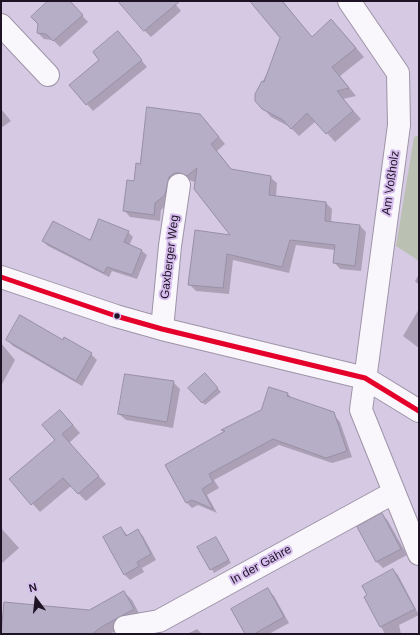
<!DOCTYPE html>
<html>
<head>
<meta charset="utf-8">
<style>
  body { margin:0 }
  #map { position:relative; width:420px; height:635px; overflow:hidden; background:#d6c9e3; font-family:Helvetica,sans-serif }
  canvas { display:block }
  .frame { position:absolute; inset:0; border:2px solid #1d1324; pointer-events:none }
  .north { position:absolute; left:16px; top:579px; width:40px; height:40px; -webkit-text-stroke:3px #d7beee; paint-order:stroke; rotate:345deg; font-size:11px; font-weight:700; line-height:16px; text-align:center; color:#1d1324 }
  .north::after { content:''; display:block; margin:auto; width:14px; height:18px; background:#1d1324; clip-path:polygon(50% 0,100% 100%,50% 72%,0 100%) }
</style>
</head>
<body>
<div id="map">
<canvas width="420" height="635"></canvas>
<div class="frame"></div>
<div class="north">N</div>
</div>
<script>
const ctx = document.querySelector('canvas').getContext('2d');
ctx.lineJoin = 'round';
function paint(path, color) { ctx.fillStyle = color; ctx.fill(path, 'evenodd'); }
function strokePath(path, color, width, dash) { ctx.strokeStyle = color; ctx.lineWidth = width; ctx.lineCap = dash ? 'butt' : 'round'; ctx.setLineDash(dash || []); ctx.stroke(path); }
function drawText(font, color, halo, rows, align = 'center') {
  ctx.font = font + ' Helvetica,sans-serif'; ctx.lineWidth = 4; ctx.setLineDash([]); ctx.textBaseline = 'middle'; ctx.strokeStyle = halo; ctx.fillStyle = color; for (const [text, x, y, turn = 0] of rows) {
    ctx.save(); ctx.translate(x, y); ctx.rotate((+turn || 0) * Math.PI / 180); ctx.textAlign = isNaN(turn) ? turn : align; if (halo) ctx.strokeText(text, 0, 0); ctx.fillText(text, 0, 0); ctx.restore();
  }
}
const green = new Path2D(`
  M419 135V261L396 246 414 137Z`);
const shadow = new Path2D(`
  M50 1H69L88 22 60 47 53 40 44 39 38 33Z
  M132 1H173L181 11 151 37 144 30Z
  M251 1H283L312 38 339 28 364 57 340 76 356 96 343 99 361 119 335 142 316 121 299 136 290 127 271 117 263 108 256 94 272 64 282 38Z
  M124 39 147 67 93 111 71 86Z
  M1 109 11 121 1 128Z
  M206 121 225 144 217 151 232 170 270 177 277 183 276 197 326 203 332 209 331 223 360 226 366 232 361 271 340 269 334 262 335 250 296 245 289 273 233 260 229 294 196 291 189 284 232 236 197 180 194 182 188 179H181L171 201 161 210 160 221 130 217 124 210 140 165Z
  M128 232 133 237 129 246 142 251 147 255 137 279 112 271 109 277 48 246 43 241H91Z
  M419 274V285L415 281Z
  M419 309V348L403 336Z
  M7 340 63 342 91 354 97 360 82 386 13 346Z
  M1 343 15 360 1 386Z
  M205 374 221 392 205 405 189 388Z
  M173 382 180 389 173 428 126 420 119 414Z
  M287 393 293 399 331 412 340 422 352 457 332 463 279 445 214 480 219 488 207 495 217 513 198 505 192 508 186 502 225 433 223 431 262 410Z
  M68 419 80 433 69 443 106 484 86 501 71 486 40 512 10 479 57 440Z
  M382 514 388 521 407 555 383 568 377 562 358 527Z
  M1 528 19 548 1 564Z
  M121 528 128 536 138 531 143 536 156 560 142 568 144 572 130 580 124 574Z
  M216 538 231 563 214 573 199 547Z
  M393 570 398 575 419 615 399 625 401 634H385L365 598Z
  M268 590 274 596 289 623 269 634H246Z
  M124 592 132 600 141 617 110 634H2L90 611Z
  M197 629 202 634H187Z`);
const building = new Path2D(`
  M48 1H70L83 15 53 41 46 34 37 33 38 24 31 17Z
  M118 1H180L144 31Z
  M250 1H282L312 37 331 19 356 48 332 67 349 88 337 91 353 111 326 134 307 113 291 129 283 120 262 109 255 101V94L262 81 264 82 280 38Z
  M118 31 142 60 86 105 69 85 99 60 93 52Z
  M147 107 200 114 219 137 211 144 231 169 271 176 269 195 326 202 325 221 360 225 355 266 333 263 335 245 290 240 282 267 227 254 223 288 188 285 195 230 230 235 194 189 197 168 187 176 180 173H175L169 177 165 195 155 203 154 215 123 211 127 180 134 181 136 163 140 164Z
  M99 219 129 231 124 242 142 250 132 275 107 267 104 273 42 241 53 221 90 240Z
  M20 315 63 340 64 337 92 353 76 381 6 340Z
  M205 373 218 388 202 403 188 388Z
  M125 374 174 381 167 422 118 414Z
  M269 387 288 393 287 396 334 412 347 451 326 458 273 439 209 474 213 482 202 489 213 509 192 500 186 503 165 465 225 431 221 430 261 410Z
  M60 410 73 425 62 434 99 476 78 494 63 478 31 505 9 479 55 440 42 425Z
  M382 513 401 549 376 562 357 527Z
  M121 527 126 536 138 529 151 554 137 562 139 566 124 575 103 537Z
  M216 537 229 560 210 570 197 547Z
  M393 569 415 609 380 627 364 597 367 595 362 586Z
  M268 588 284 617 254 634H245L231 609Z
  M124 591 134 609 103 626 92 634H1L4 602 89 610Z`);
const minor = new Path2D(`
  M349 1 398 73 399 125 361 410 419 554
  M1 25 48 75
  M1 277 116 316 162 329 365 378 419 411
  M162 329 170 246 179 185
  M125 627 159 621 393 493`);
const bus1 = new Path2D(`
  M1 277 116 316 162 329 365 378 419 411`);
const markers = [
  [117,316,3.5,"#1d1324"]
];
const streetNames = [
  ["Am Voßholz",391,183,-82],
  ["Gaxberger Weg",170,257,-83],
  ["In der Gähre",261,565,-29]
];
paint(green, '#bac1b2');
paint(shadow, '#0003');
paint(building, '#b5aec6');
strokePath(building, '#9790a4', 1);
strokePath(minor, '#9e94a8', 24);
strokePath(minor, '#f9f7fb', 22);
strokePath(bus1, '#e4002b', 5);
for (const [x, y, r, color] of markers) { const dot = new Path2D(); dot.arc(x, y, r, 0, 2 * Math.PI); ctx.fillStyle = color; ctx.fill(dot); strokePath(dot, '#d7beee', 1.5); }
drawText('12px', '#1d1324', '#d7beee', streetNames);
</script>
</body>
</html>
